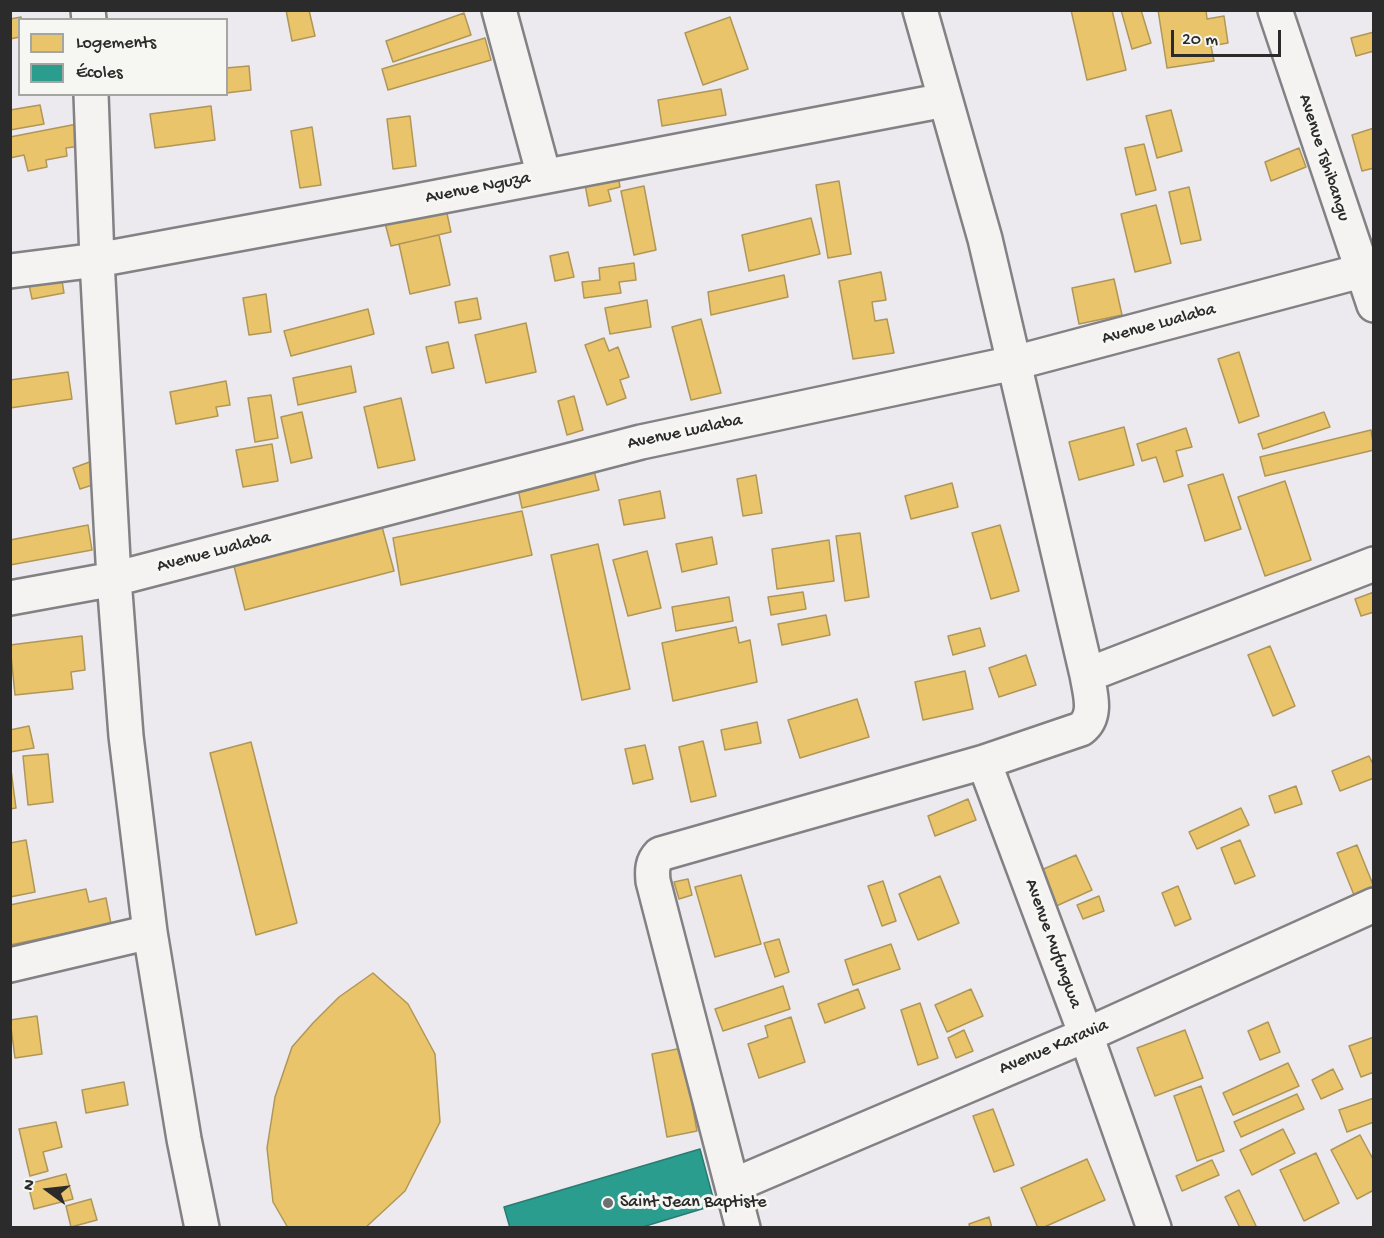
<!DOCTYPE html>
<html>
<head>
<meta charset="utf-8">
<style>
  body { margin:0 }
  #map { position:relative; width:1384px; height:1238px; overflow:hidden; background:#eceaef; font-family:"Gochi Hand",sans-serif }
  canvas { display:block }
  .frame { position:absolute; inset:0; border:12px solid #2b2b2b; pointer-events:none }
  .legend { position:absolute; left:18px; top:18px; width:210px; height:78px; box-sizing:border-box; background:#f6f6f2; border:2px solid #a5a5a2; margin:0; padding:8px 10px; list-style:none; font-size:18px; color:#2b2b2b }
  .legend li { display:flex; align-items:center; gap:12px; height:30px }
  .legend b { width:30px; border:2px solid #a5a5a2 }
  .north { position:absolute; left:18px; top:1160px; width:60px; height:60px; -webkit-text-stroke:4px #f6f6f2; paint-order:stroke; rotate:285deg; font-size:16px; font-weight:700; line-height:24px; text-align:center; color:#2b2b2b }
  .north::after { content:''; display:block; margin:auto; width:21px; height:27px; background:#2b2b2b; clip-path:polygon(50% 0,100% 100%,50% 72%,0 100%) }
  .scale { position:absolute; left:1171px; top:30px; width:110px; height:27px; box-sizing:border-box; border:3px solid #2b2b2b; border-top:0; padding-left:8px; font-size:18px; line-height:21px; white-space:nowrap; color:#2b2b2b; -webkit-text-stroke:4px #f6f6f2; paint-order:stroke }
</style>
</head>
<body>
<div id="map">
<canvas width="1384" height="1238"></canvas>
<div class="frame"></div>
<ul class="legend">
<li><b style="height:16px;background:#e9c46a"></b>Logements</li>
<li><b style="height:16px;background:#2a9d8f"></b>Écoles</li>
</ul>
<div class="north">N</div>
<div class="scale">20 m</div>
</div>
<script>
const ctx = document.querySelector('canvas').getContext('2d');
ctx.lineJoin = 'round';
function paint(path, color) { ctx.fillStyle = color; ctx.fill(path, 'evenodd'); }
function strokePath(path, color, width, dash) { ctx.strokeStyle = color; ctx.lineWidth = width; ctx.lineCap = dash ? 'butt' : 'round'; ctx.setLineDash(dash || []); ctx.stroke(path); }
function drawText(font, color, halo, rows, align = 'center') {
  ctx.font = font + ' "Gochi Hand",sans-serif'; ctx.lineWidth = 6; ctx.setLineDash([]); ctx.textBaseline = 'middle'; ctx.strokeStyle = halo; ctx.fillStyle = color; for (const [text, x, y, turn = 0] of rows) {
    ctx.save(); ctx.translate(x, y); ctx.rotate((+turn || 0) * Math.PI / 180); ctx.textAlign = isNaN(turn) ? turn : align; if (halo) ctx.strokeText(text, 0, 0); ctx.fillText(text, 0, 0); ctx.restore();
  }
}
const homes = new Path2D(`
  M286 10H309L315 36 292 41Z
  M1071 10H1112L1126 70 1087 80Z
  M1121 10H1141L1151 43 1132 49Z
  M1158 10H1206L1207 19 1224 16 1228 43 1211 46 1214 61 1167 68Z
  M464 13 471 35 393 62 386 41Z
  M21 17 22 20H20V37L10 39V19Z
  M730 17 748 69 703 85 685 33Z
  M1374 32V51L1356 56 1351 38Z
  M485 38 491 60 388 90 382 69Z
  M249 66 251 90 226 93V68Z
  M721 89 726 115 662 126 658 100Z
  M40 105 44 124 10 130V110Z
  M211 106 215 140 155 148 150 114Z
  M1171 110 1182 151 1157 158 1146 116Z
  M410 116 416 166 393 169 387 119Z
  M77 124 81 146 66 148 67 156 46 160 47 167 28 171 24 155 10 158V137Z
  M312 127 321 185 300 188 291 131Z
  M1374 128V168L1362 171 1352 135Z
  M1144 144 1156 190 1136 195 1125 148Z
  M1299 148 1306 167 1271 181 1265 162Z
  M617 171 620 187 608 190 611 201 589 206 584 179Z
  M839 181 851 254 828 258 816 185Z
  M644 186 656 250 634 255 621 191Z
  M1189 187 1201 240 1181 244 1169 192Z
  M1156 205 1171 263 1135 272 1121 214Z
  M446 209 451 232 391 246 385 223Z
  M811 218 820 254 749 271 742 235Z
  M439 235 450 285 410 294 399 244Z
  M568 252 574 277 555 281 550 256Z
  M634 263 636 280 619 282 621 293 584 298 582 282 600 280 599 268Z
  M881 272 886 300 872 302 875 321 887 319 894 353 853 359 839 281Z
  M61 274 64 293 32 299 28 280Z
  M784 275 788 297 711 315 708 292Z
  M1114 279 1122 315 1079 324 1072 288Z
  M266 294 271 332 249 335 243 298Z
  M477 298 481 319 459 323 455 302Z
  M647 300 651 327 610 334 605 308Z
  M368 309 374 334 291 356 284 331Z
  M701 319 721 393 691 400 672 327Z
  M526 323 536 372 486 383 475 335Z
  M604 338 609 351 618 347 629 377 620 380 626 398 607 405 585 345Z
  M448 342 454 368 432 373 426 347Z
  M1239 352 1259 416 1239 423 1218 359Z
  M351 366 356 392 298 405 293 378Z
  M68 372 72 399 10 408V380Z
  M226 381 230 405 216 407 218 416 176 424 170 392Z
  M271 395 278 438 255 442 248 398Z
  M574 396 583 430 567 435 558 401Z
  M401 398 415 460 378 468 364 407Z
  M302 412 312 458 291 463 281 417Z
  M1324 412 1330 427 1263 449 1258 434Z
  M1124 427 1134 465 1079 480 1069 442Z
  M1186 428 1192 447 1176 451 1183 476 1164 482 1156 457 1142 461 1137 444Z
  M1371 430 1374 450 1265 476 1260 457Z
  M272 444 278 481 243 487 236 450Z
  M95 460 102 482 80 489 73 468Z
  M594 471 599 490 522 508 518 489Z
  M1223 474 1241 529 1205 541 1188 485Z
  M756 475 762 513 743 516 737 479Z
  M1285 481 1311 560 1265 576 1238 497Z
  M952 483 958 507 911 519 905 496Z
  M660 491 665 518 624 525 619 500Z
  M522 511 532 555 401 585 393 538Z
  M381 523 394 571 245 610 233 562Z
  M88 525 92 550 10 565V540Z
  M1000 525 1019 591 991 599 972 533Z
  M860 533 869 597 845 601 836 536Z
  M712 537 717 564 682 572 676 544Z
  M829 540 834 581 777 589 772 549Z
  M598 544 630 689 582 700 551 555Z
  M647 551 661 608 628 616 613 560Z
  M803 592 806 609 771 615 768 597Z
  M1374 592V612L1361 616 1355 599Z
  M729 597 733 621 676 631 672 607Z
  M826 615 830 635 782 645 778 624Z
  M736 627 739 643 750 640 757 682 673 701 662 643Z
  M980 628 985 646 953 655 948 636Z
  M82 636 85 670 71 672 73 689 15 695 10 645Z
  M1270 646 1295 706 1273 716 1248 655Z
  M1026 655 1036 685 999 697 989 668Z
  M965 671 973 709 923 720 915 682Z
  M857 699 869 737 800 758 788 720Z
  M757 722 761 743 725 750 721 730Z
  M29 726 34 748 10 752V730Z
  M703 741 716 796 691 802 679 747Z
  M251 742 297 923 256 935 210 753Z
  M645 745 653 779 633 784 625 749Z
  M48 754 53 802 28 805 23 756Z
  M1369 756 1374 766V778L1340 791 1332 771Z
  M10 762 16 808 10 809Z
  M1296 786 1302 804 1275 813 1269 796Z
  M968 799 976 820 935 836 928 816Z
  M1241 808 1249 825 1197 849 1189 832Z
  M26 840 35 892 10 897V843Z
  M1240 840 1255 876 1235 884 1221 848Z
  M1357 845 1374 887 1354 895 1337 853Z
  M1076 855 1092 890 1054 907 1039 871Z
  M741 875 761 944 715 957 695 887Z
  M940 876 959 923 918 940 899 894Z
  M688 879 692 895 679 899 674 882Z
  M883 881 896 921 882 926 868 886Z
  M1178 886 1191 919 1175 926 1162 893Z
  M86 889 89 902 106 898 111 924 10 945V905Z
  M1099 896 1104 911 1083 919 1077 905Z
  M779 939 789 972 775 977 764 943Z
  M891 944 900 969 853 985 845 960Z
  M373 973 408 1004 435 1054 440 1122 405 1191 365 1228H288L273 1202 267 1148 275 1097 292 1047 313 1023 339 997Z
  M783 986 790 1009 723 1031 715 1009Z
  M858 989 865 1008 825 1023 818 1004Z
  M971 989 983 1016 947 1032 935 1005Z
  M920 1003 938 1058 918 1065 901 1010Z
  M37 1016 42 1054 15 1058 10 1020Z
  M791 1017 805 1062 759 1078 748 1044 768 1037 765 1026Z
  M1268 1022 1280 1052 1260 1060 1248 1031Z
  M964 1030 973 1051 956 1058 948 1038Z
  M1185 1030 1203 1078 1155 1096 1137 1048Z
  M1374 1037V1072L1361 1077 1349 1046Z
  M682 1048 697 1131 667 1137 652 1054Z
  M1288 1063 1299 1086 1233 1115 1223 1093Z
  M1333 1069 1343 1089 1321 1099 1312 1080Z
  M124 1082 128 1105 86 1113 82 1090Z
  M1201 1086 1224 1151 1197 1161 1174 1096Z
  M1297 1094 1304 1109 1241 1137 1234 1122Z
  M1374 1098V1122L1347 1132 1339 1110Z
  M993 1109 1014 1165 994 1172 973 1116Z
  M56 1122 62 1147 43 1152 48 1171 30 1176 19 1129Z
  M1283 1129 1295 1153 1252 1175 1240 1150Z
  M1360 1135 1374 1161V1190L1357 1199 1331 1150Z
  M1316 1153 1339 1203 1304 1221 1280 1170Z
  M1087 1159 1105 1200 1042 1228H1038L1021 1188Z
  M1212 1160 1219 1175 1182 1191 1176 1176Z
  M66 1174 73 1199 34 1209 28 1184Z
  M1239 1190 1257 1228H1240L1225 1197Z
  M91 1199 97 1220 71 1227 66 1206Z
  M989 1217 992 1228H970L969 1224Z`);
const schools = new Path2D(`
  M700 1149 715 1205 639 1228H510L504 1207Z`);
const minor = new Path2D(`
  M88 10 89 20
  M499 10 544 176
  M1275 10 1374 305
  M91 94 97 260 114 579 126 736 150 932 184 1139 202 1228
  M10 271 97 260 406 203 945 100
  M10 598 114 579 641 442 1014 363 1361 271
  M1087 675 1374 564
  M984 762 1086 1035 1154 1228
  M10 965 150 932
  M732 1186 1086 1035 1374 905
  M743 1228 653 881C652 870 652 862 660 854L984 762 1081 729C1098 716 1090 693 1087 675L985 239 920 10`);
const markers = [
  [608,1203,6,"#6f6e70"]
];
const streetNames = [
  ["Avenue Tshibangu",1323,158,72],
  ["Avenue Nguza",478,189,-11],
  ["Avenue Lualaba",1159,325,-15],
  ["Avenue Lualaba",685,433,-12],
  ["Avenue Lualaba",214,553,-15],
  ["Avenue Mufungwa",1052,944,70],
  ["Avenue Karavia",1054,1048,-23]
];
const poiNames = [
  ["Saint Jean Baptiste",620,1203]
];
paint(homes, '#e9c46a');
strokePath(homes, '#b09657', 1.5);
paint(schools, '#2a9d8f');
strokePath(schools, '#2a7b71', 1.5);
strokePath(minor, '#828183', 38);
strokePath(minor, '#f4f3f2', 33);
for (const [x, y, r, color] of markers) { const dot = new Path2D(); dot.arc(x, y, r, 0, 2 * Math.PI); ctx.fillStyle = color; ctx.fill(dot); strokePath(dot, '#f6f6f2', 2); }
drawText('18px', '#2b2b2b', '#f6f6f2', streetNames);
drawText('18px', '#2b2b2b', '#f6f6f2', poiNames, 'left');
</script>
</body>
</html>
